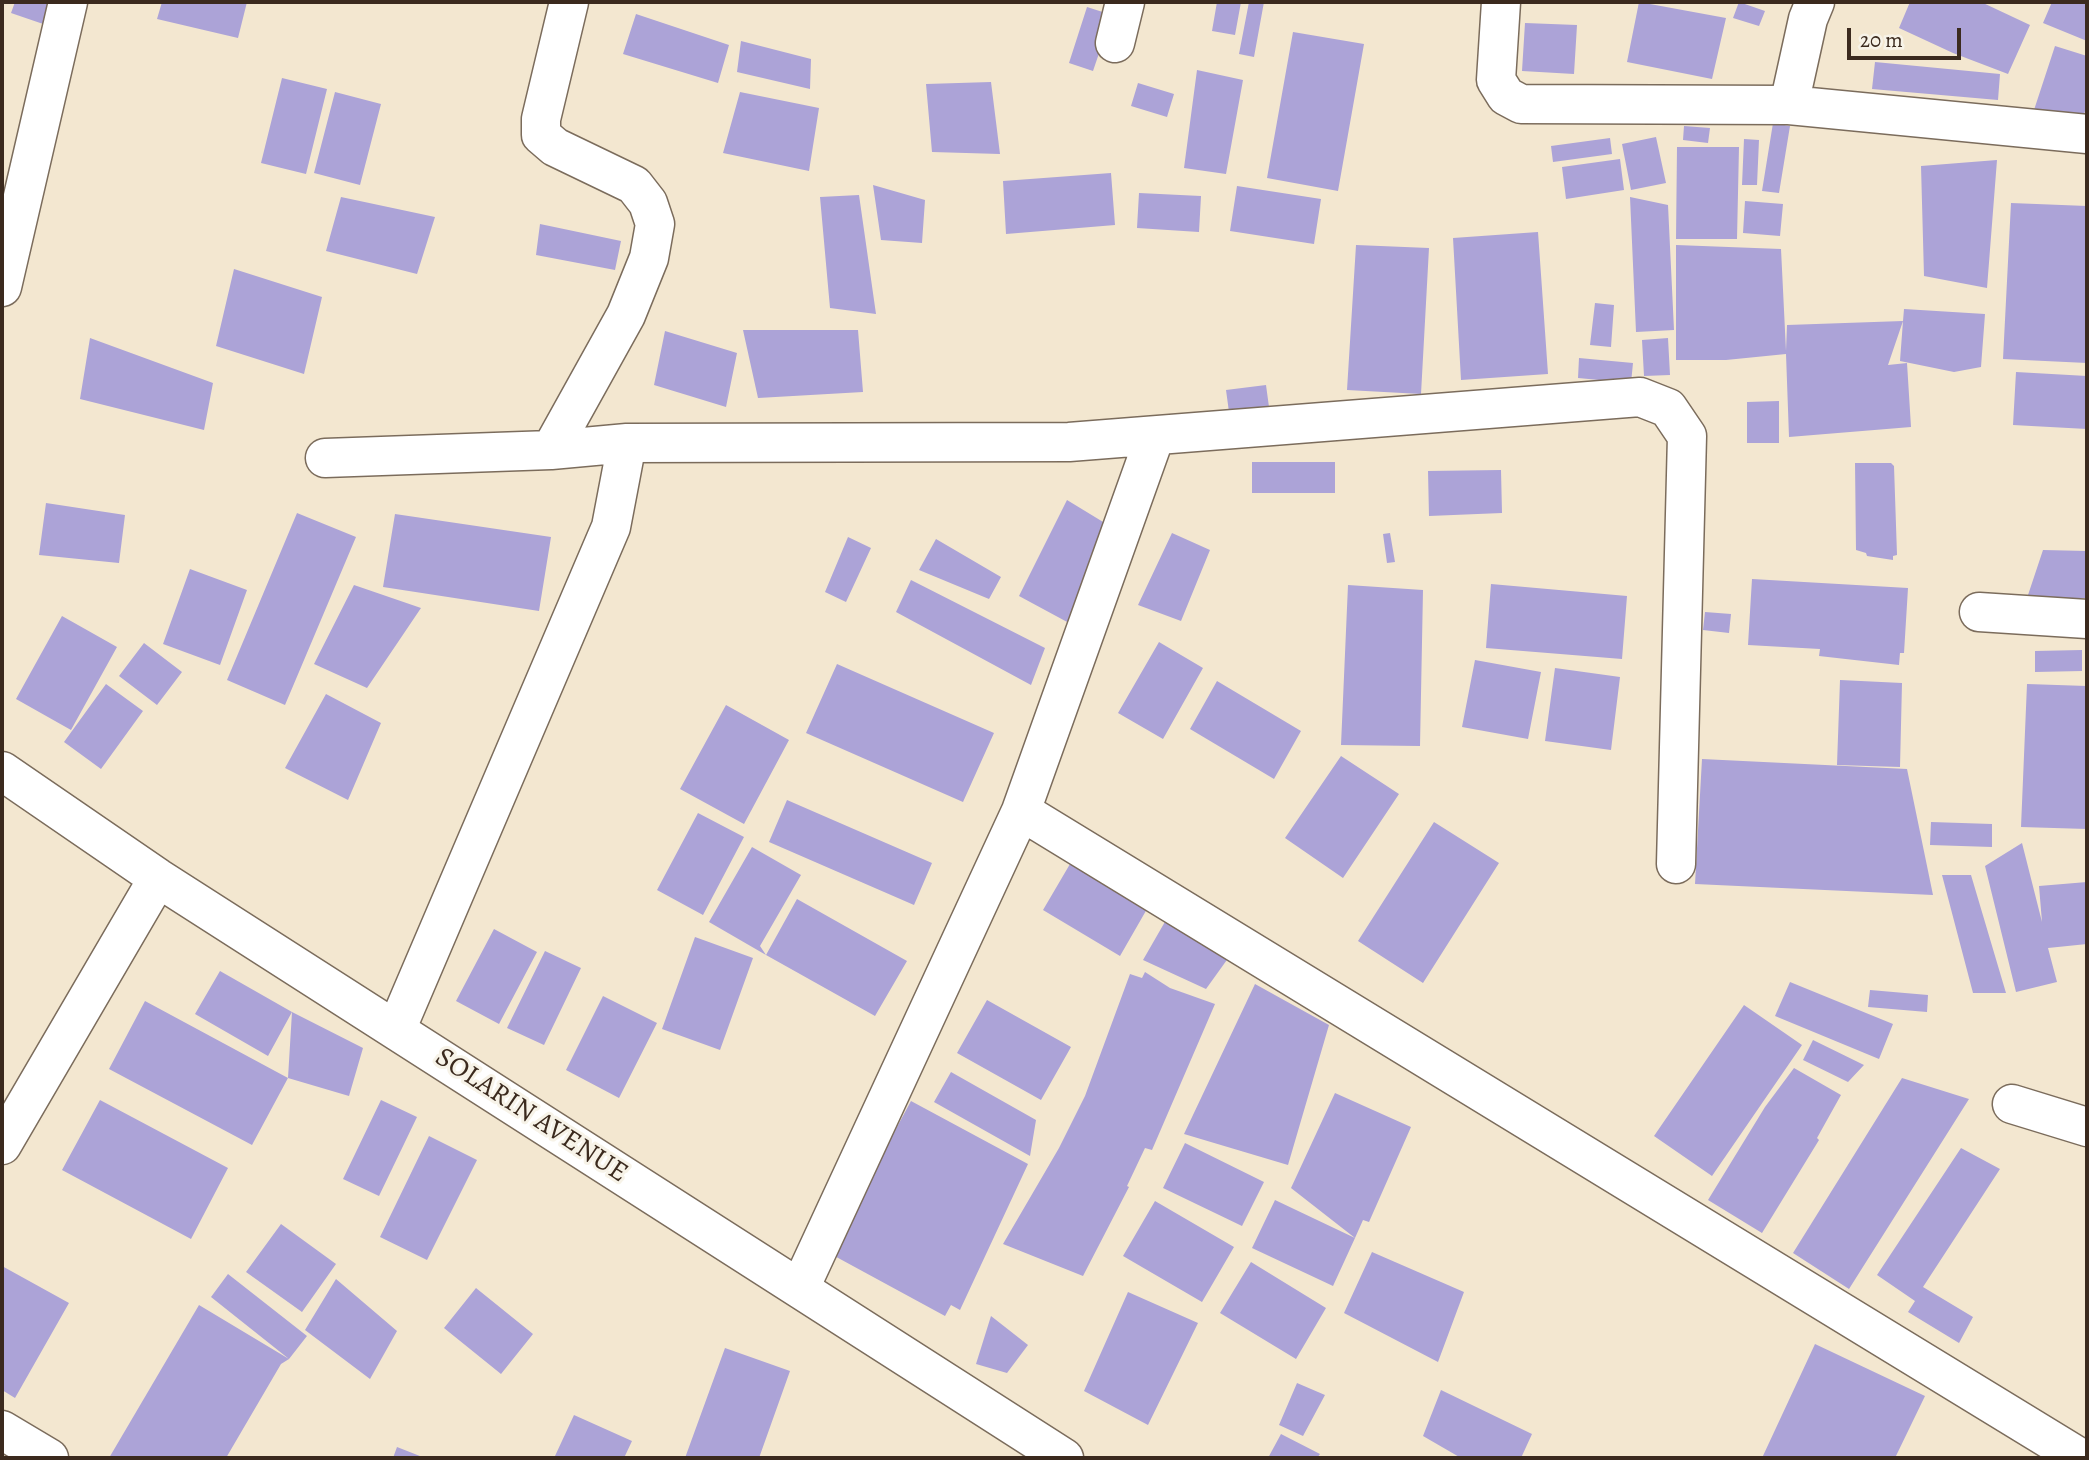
<!DOCTYPE html>
<html>
<head>
<meta charset="utf-8">
<style>
  body { margin:0 }
  #map { position:relative; width:2089px; height:1460px; overflow:hidden; background:#f3e7d0; font-family:Alegreya,serif }
  canvas { display:block }
  .frame { position:absolute; inset:0; border:4px solid #3b2a1e; pointer-events:none }
  .scale { position:absolute; left:1847px; top:28px; width:114px; height:32px; box-sizing:border-box; border:4px solid #3b2a1e; border-top:0; padding-left:9px; font-size:21px; line-height:24px; white-space:nowrap; color:#3b2a1e; -webkit-text-stroke:5px #f7f3e8; paint-order:stroke }
</style>
</head>
<body>
<div id="map">
<canvas width="2089" height="1460"></canvas>
<div class="frame"></div>
<div class="scale">20 m</div>
</div>
<script>
const ctx = document.querySelector('canvas').getContext('2d');
ctx.lineJoin = 'round';
function paint(path, color) { ctx.fillStyle = color; ctx.fill(path, 'evenodd'); }
function strokePath(path, color, width, dash) { ctx.strokeStyle = color; ctx.lineWidth = width; ctx.lineCap = dash ? 'butt' : 'round'; ctx.setLineDash(dash || []); ctx.stroke(path); }
function drawText(font, color, halo, rows, align = 'center') {
  ctx.font = font + ' Alegreya,serif'; ctx.lineWidth = 6; ctx.setLineDash([]); ctx.textBaseline = 'middle'; ctx.strokeStyle = halo; ctx.fillStyle = color; for (const [text, x, y, turn = 0] of rows) {
    ctx.save(); ctx.translate(x, y); ctx.rotate((+turn || 0) * Math.PI / 180); ctx.textAlign = isNaN(turn) ? turn : align; if (halo) ctx.strokeText(text, 0, 0); ctx.fillText(text, 0, 0); ctx.restore();
  }
}
const building = new Path2D(`
  M15 2H57L49 26 11 13Z
  M162 2H247L238 38 157 19Z
  M1217 2H1241L1235 35 1212 31Z
  M1249 2H1264L1254 57 1239 54Z
  M1639 2 1726 18 1712 79 1627 62Z
  M1739 2 1765 11 1759 26 1733 18Z
  M1910 2H1981L2030 25 2008 74 1953 53 1899 28Z
  M2052 2H2087V41L2043 23Z
  M1087 7 1112 15 1093 71 1069 63Z
  M636 14 729 45 718 83 623 54Z
  M1525 23 1577 25 1574 74 1522 71Z
  M1293 32 1364 44 1338 191 1267 178Z
  M741 41 811 59 810 89 737 72Z
  M2055 46 2087 56V104L2081 125 2034 110Z
  M1875 62 2000 74 1998 100 1872 89Z
  M1197 70 1243 80 1226 174 1184 168Z
  M282 78 327 89 306 174 261 163Z
  M991 82 1000 154 932 152 926 84Z
  M1138 83 1174 94 1167 117 1131 106Z
  M335 92 381 104 360 185 314 173Z
  M740 92 819 108 809 171 723 153Z
  M1773 123 1790 126 1779 193 1762 191Z
  M1684 126 1710 128 1708 143 1683 140Z
  M1656 137 1666 183 1631 190 1622 144Z
  M1610 138 1612 154 1553 162 1551 146Z
  M1744 139 1759 140 1757 185H1742Z
  M1677 147H1739L1737 239H1676Z
  M1620 159 1624 190 1566 199 1562 167Z
  M1997 160 1987 288 1924 276 1921 166Z
  M1111 173 1115 225 1006 234 1003 181Z
  M873 185 925 200 922 243 881 240Z
  M1237 186 1321 199 1314 244 1230 231Z
  M1139 193 1201 196 1199 232 1137 228Z
  M859 195 876 314 830 308 820 197Z
  M341 197 435 217 417 274 326 251Z
  M1630 197 1668 205 1674 330 1636 332Z
  M1745 201 1783 204 1780 236 1743 233Z
  M2011 203 2087 206V363L2003 359Z
  M540 224 621 241 615 270 536 255Z
  M1538 232 1548 374 1461 380 1453 238Z
  M1356 245 1429 248 1421 394 1347 390Z
  M1676 245 1781 249 1786 351 1787 325 1903 321 1904 309 1985 314 1981 367 1954 372 1900 361 1903 321 1888 365 1907 363 1911 427 1789 437 1786 354 1726 360H1676Z
  M234 269 322 297 304 374 216 346Z
  M1595 303 1614 305 1611 347 1590 345Z
  M743 330H858L863 392 758 398Z
  M665 331 737 353 726 407 654 385Z
  M90 338 213 383 204 430 80 399Z
  M1668 338 1670 375 1644 376 1642 340Z
  M1579 358 1633 363 1631 383 1578 378Z
  M2016 372 2087 376V429L2013 425Z
  M1266 385 1269 407 1229 412 1226 390Z
  M1779 401V443H1747V402Z
  M1252 462H1335V493H1252Z
  M1855 463H1891L1894 466 1897 555 1893 556V560L1867 556 1866 553 1856 550Z
  M1501 470 1502 513 1429 516 1428 471Z
  M1067 500 1113 528 1069 623 1019 596Z
  M46 503 125 515 119 563 39 555Z
  M297 513 356 537 285 705 227 680Z
  M395 514 551 537 539 611 383 587Z
  M1172 533 1210 550 1181 621 1138 605Z
  M1390 533 1395 562 1387 563 1383 534Z
  M848 537 871 548 846 602 825 592Z
  M936 539 1001 577 989 599 919 570Z
  M2043 550 2087 551V598H2027Z
  M190 569 247 590 220 665 163 644Z
  M1752 579 1908 588 1904 653H1900L1899 665 1819 656 1820 649 1748 645Z
  M911 580 1045 648 1031 685 896 612Z
  M1491 584 1627 596 1622 659 1486 648Z
  M354 585 421 608 367 688 314 664Z
  M1348 585 1423 590 1420 746 1341 745Z
  M1705 612 1731 614 1729 633 1703 630Z
  M62 616 117 647 71 730 16 699Z
  M1159 642 1203 668 1163 739 1118 713Z
  M144 643 182 672 157 705 119 676Z
  M2082 650V671L2035 672V651Z
  M1475 660 1541 672 1528 739 1462 727Z
  M837 664 994 733 963 802 806 733Z
  M1555 668 1620 677 1611 750 1545 741Z
  M1840 680 1902 683 1900 767 1837 765Z
  M1217 681 1301 731 1274 779 1190 729Z
  M106 684 143 711 101 769 64 742Z
  M2027 684 2087 686V829L2021 827Z
  M326 694 381 723 348 800 285 768Z
  M726 705 789 740 744 824 680 789Z
  M1341 756 1399 794 1343 878 1285 838Z
  M1702 759 1907 769 1933 895 1695 884Z
  M787 800 932 863 914 905 769 842Z
  M698 813 744 837 703 915 657 890Z
  M1434 822 1499 863 1423 983 1358 941Z
  M1931 822 1992 824V847L1930 845Z
  M2022 843 2042 922 2039 886 2087 882V944L2048 948 2057 982 2016 992 1985 866Z
  M752 847 801 875 760 946 766 955 797 899 907 961 875 1016 766 955 709 922Z
  M1070 864 1147 909 1120 956 1043 910Z
  M1942 875H1971L2006 993H1973Z
  M1166 920 1229 957 1206 989 1143 960Z
  M494 929 537 952 499 1024 456 1001Z
  M695 937 753 958 720 1050 662 1029Z
  M545 951 581 968 544 1045 507 1028Z
  M220 971 292 1012 268 1056 195 1014Z
  M1145 972 1170 988 1215 1004 1152 1150 1145 1148 1127 1186 1129 1187 1083 1276 1003 1244 1059 1148 1085 1096 1130 974 1142 978Z
  M1790 982 1893 1024 1879 1059 1775 1016Z
  M1255 984 1329 1025 1288 1165 1184 1134Z
  M1870 990 1928 995 1927 1012 1868 1007Z
  M603 996 657 1023 619 1098 566 1070Z
  M987 1000 1071 1047 1041 1100 957 1053Z
  M145 1001 288 1078 252 1145 109 1069Z
  M1744 1005 1802 1045 1712 1176 1654 1136Z
  M292 1012 363 1048 349 1096 288 1078Z
  M1813 1040 1864 1065 1848 1082 1803 1060Z
  M1794 1068 1841 1095 1817 1138 1819 1140 1762 1233 1708 1200 1765 1107Z
  M951 1072 1036 1120 1030 1156 934 1102Z
  M1902 1078 1969 1099 1849 1289 1793 1253Z
  M1335 1093 1411 1127 1369 1222 1363 1220 1355 1238 1291 1188Z
  M100 1100 228 1168 191 1239 62 1170Z
  M381 1100 417 1117 379 1196 343 1179Z
  M911 1101 1028 1164 960 1310 951 1305 945 1316 829 1253Z
  M429 1136 477 1160 427 1260 380 1237Z
  M1185 1143 1264 1182 1242 1226 1163 1188Z
  M1961 1148 2000 1169 1923 1287 1973 1317 1959 1343 1908 1312 1915 1301 1877 1275Z
  M1275 1200 1355 1238 1333 1286 1252 1248Z
  M1155 1201 1234 1247 1202 1302 1123 1256Z
  M281 1224 336 1264 302 1312 246 1272Z
  M1372 1252 1464 1292 1438 1362 1344 1313Z
  M1251 1262 1326 1308 1296 1359 1220 1313Z
  M2 1266 69 1303 15 1398 2 1390Z
  M228 1274 307 1336 289 1359 211 1297Z
  M336 1279 397 1331 370 1379 305 1330Z
  M476 1288 533 1334 501 1374 444 1328Z
  M1128 1292 1198 1323 1148 1425 1084 1391Z
  M199 1305 289 1359 281 1364 226 1458H109Z
  M991 1316 1028 1345 1007 1373 976 1364Z
  M1815 1344 1925 1396 1895 1458H1762Z
  M725 1348 790 1371 759 1458H685Z
  M1297 1383 1325 1395 1303 1436 1279 1425Z
  M1441 1390 1532 1434 1521 1458H1461L1423 1436Z
  M574 1415 632 1441 624 1458 555 1456Z
  M1281 1434 1320 1454 1317 1458H1268Z
  M397 1447 425 1458H393Z`);
const street = new Path2D(`
  M1501 2 1496 80 1506 96 1521 104 1789 105 2087 134
  M1115 43 1125 2
  M1789 105 1808 19 1815 2
  M2 287 68 2
  M551 450 626 315 649 258 655 224 648 203 634 185 555 147 541 135V119L569 2
  M325 458 551 450 627 443 1069 442 1640 397 1668 408 1687 436 1676 864
  M1979 612 2087 619
  M2 771 158 878 1064 1458
  M1021 811 2077 1456
  M396 1030 611 527 627 443
  M2012 1104 2087 1127
  M2 1145 158 878
  M800 1288 1021 811 1155 436
  M2 1430 49 1458`);
const streetNames = [
  ["SOLARIN AVENUE",531,1116,33]
];
paint(building, '#aca3d7');
strokePath(street, '#7b6c5c', 41);
strokePath(street, '#fff', 38);
drawText('28px', '#3b2a1e', '#f7f3e8', streetNames);
</script>
</body>
</html>
